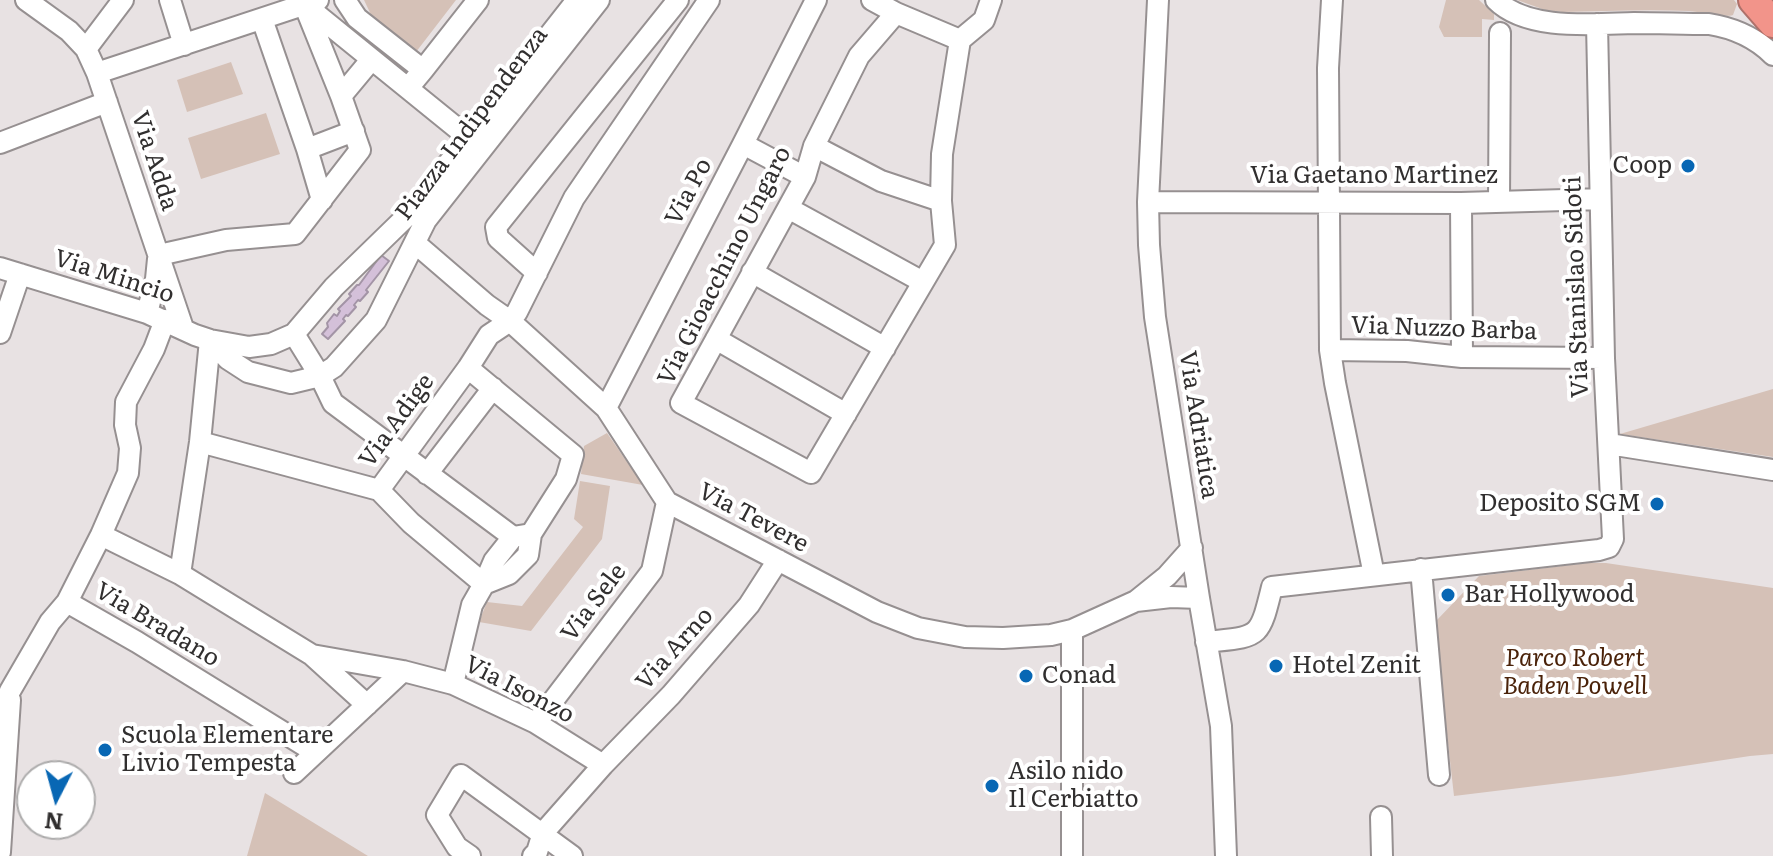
<!DOCTYPE html>
<html>
<head>
<meta charset="utf-8">
<style>
  body { margin:0 }
  #map { position:relative; width:1773px; height:856px; overflow:hidden; background:#e8e2e3; font-family:Literata,serif }
  canvas { display:block }
  .north { position:absolute; left:16px; top:760px; width:80px; height:80px; box-sizing:border-box; background:#fff; border:2px solid #adacac; border-radius:50%; rotate:186deg; font-size:22px; font-weight:700; line-height:32px; text-align:center; color:#312f2f }
  .north::after { content:''; display:block; margin:auto; width:28px; height:36px; background:#0867b4; clip-path:polygon(50% 0,100% 100%,50% 72%,0 100%) }
</style>
</head>
<body>
<div id="map">
<canvas width="1773" height="856"></canvas>
<div class="north">N</div>
</div>
<script>
const ctx = document.querySelector('canvas').getContext('2d');
ctx.lineJoin = 'round';
function paint(path, color) { ctx.fillStyle = color; ctx.fill(path, 'evenodd'); }
function strokePath(path, color, width, dash) { ctx.strokeStyle = color; ctx.lineWidth = width; ctx.lineCap = dash ? 'butt' : 'round'; ctx.setLineDash(dash || []); ctx.stroke(path); }
function drawText(font, color, halo, rows, align = 'center') {
  ctx.font = font + ' Literata,serif'; ctx.lineWidth = 8; ctx.setLineDash([]); ctx.textBaseline = 'middle'; ctx.strokeStyle = halo; ctx.fillStyle = color; for (const [text, x, y, turn = 0] of rows) {
    ctx.save(); ctx.translate(x, y); ctx.rotate((+turn || 0) * Math.PI / 180); ctx.textAlign = isNaN(turn) ? turn : align; if (halo) ctx.strokeText(text, 0, 0); ctx.fillText(text, 0, 0); ctx.restore();
  }
}
const green = new Path2D(`
  M364 0H456L416 52 373 19Z
  M1446 0H1479L1494 14V20L1482 19V37H1444L1439 27Z
  M1517 0H1734L1737 4 1733 15C1723 18 1701 12 1689 11 1647 9 1604 11 1562 12L1545 10Z
  M231 62 243 94 187 112 177 80Z
  M266 113 280 154 201 179 188 138Z
  M1773 389V457L1620 434Z
  M607 433 643 485 581 474 584 446Z
  M580 481 610 486 602 539 531 631 479 622 487 602 522 606 583 527 574 519Z
  M1587 563H1606L1773 588V754L1750 756 1618 776 1454 796 1443 699 1437 620 1479 576Z
  M265 793 368 856H247Z`);
const water = new Path2D(`
  M381 255 389 261 366 290 368 292 360 301 358 300 354 305 356 307 348 316 346 315 343 319 345 321 328 339 322 334 328 327 327 323 334 314 337 316 340 311 338 309 351 296 349 294 357 285H359Z`);
const minor = new Path2D(`
  M26 0 69 31 86 49 97 73 183 328
  M170 0 184 45
  M345 0 357 18 423 70 408 88
  M872 0 896 13 960 40
  M1158 0 1148 202 1149 245 1155 317 1199 598 1221 726 1226 856
  M1332 0 1328 68 1330 350 1335 383 1374 575
  M1496 0C1527 31 1593 24 1634 23 1659 23 1684 24 1709 24 1734 28 1755 37 1773 55
  M305 5 469 138
  M306 9 341 96
  M896 13 859 56 814 146 805 177 681 403 811 473 945 245 941 201 942 154 960 40 984 20 991 0
  M262 19 307 149 322 200
  M86 49 123 0
  M423 70 478 0
  M97 73 318 0
  M0 143 107 102
  M743 144 805 177
  M814 146 881 181 941 201
  M307 149 354 131
  M1148 202 1461 203 1600 199
  M1499 202 1500 33
  M1461 203 1462 357
  M788 208 923 282
  M415 243 487 305 510 321 606 408 667 502 877 612 918 628 965 637 1003 638 1051 635 1072 630 1136 601 1167 576 1192 548
  M159 255 226 240 295 234 360 150 341 96 371 60
  M0 268 147 313 195 335 210 340 249 347 271 344 294 334 334 287 407 216 577 0
  M752 272 885 348
  M537 273 498 238 496 227 678 0
  M147 313 156 279 158 259
  M0 333 20 274
  M294 334 320 376 333 403 513 537
  M716 339 846 414
  M210 340 200 442 180 574 312 655 403 671 453 684 536 723 603 765
  M210 340 228 359 248 372 291 383 320 376 334 367 376 320 426 220 599 0
  M1330 350 1407 351 1462 357 1604 358
  M606 408 743 144 816 0
  M200 442 379 490 468 368 489 335 510 321 517 312 574 198 709 0
  M1609 444 1773 470
  M427 474 493 388
  M379 490 411 523 484 584
  M101 535 180 574
  M1421 569 1439 775
  M484 584 509 574 528 555 531 534
  M1136 601 1171 597 1199 598
  M67 602 137 642 315 752
  M1072 630V856
  M1206 642C1260 636 1259 640 1272 587L1599 550 1609 547 1613 539 1604 358 1597 24
  M312 655 367 705
  M453 684 472 605 484 584 494 561 513 537 531 534 566 479 573 455 468 368
  M0 716 10 691 50 622 67 602 101 535 128 473 130 448 125 425 126 402 154 349 165 320
  M536 723 652 571 667 502
  M294 773 403 671
  M1381 817 1382 856
  M0 852 10 700
  M470 856 457 847 437 815 461 775 572 856
  M533 856 537 852 543 833 603 765 671 695 749 605 778 560`);
const highway = new Path2D(`
  M1753 0 1773 23`);
const markers = [
  [1688,166,8,"#0867b4"],
  [1657,504,8,"#0867b4"],
  [1448,595,8,"#0867b4"],
  [1276,666,8,"#0867b4"],
  [1026,676,8,"#0867b4"],
  [105,750,8,"#0867b4"],
  [992,786,8,"#0867b4"]
];
const streetNames = [
  ["Piazza Indipendenza",472,124,-53],
  ["Via Adda",154,161,72],
  ["Via Gaetano Martinez",1374,176],
  ["Via Po",689,192,-62],
  ["Via Gioacchino Ungaro",725,266,-63],
  ["Via Mincio",114,277,18],
  ["Via Stanislao Sidoti",1577,287,-92],
  ["Via Nuzzo Barba",1444,329,2],
  ["Via Adige",397,421,-54],
  ["Via Adriatica",1198,425,81],
  ["Via Tevere",753,518,28],
  ["Via Sele",594,603,-53],
  ["Via Bradano",157,625,31],
  ["Via Arno",675,649,-48],
  ["Via Isonzo",519,690,27]
];
const poiNames = [
  ["Coop",1672,166,"right"],
  ["Deposito SGM",1641,504,"right"],
  ["Bar Hollywood",1464,595],
  ["Hotel Zenit",1292,666],
  ["Conad",1042,676],
  ["Scuola Elementare",121,736],
  ["Livio Tempesta",121,764],
  ["Asilo nido",1008,772],
  ["Il Cerbiatto",1008,800]
];
const parkNames = [
  ["Parco Robert",1575,659],
  ["Baden Powell",1575,687]
];
paint(green, '#d5c1b7');
paint(water, '#d4c0d9');
strokePath(water, '#a394a6', 2);
strokePath(minor, '#969091', 24);
strokePath(highway, '#ae716a', 32);
strokePath(minor, '#fff', 20);
strokePath(highway, '#f2948a', 28);
for (const [x, y, r, color] of markers) { const dot = new Path2D(); dot.arc(x, y, r, 0, 2 * Math.PI); ctx.fillStyle = color; ctx.fill(dot); strokePath(dot, '#fff', 3); }
drawText('24px', '#312f2f', '#fff', streetNames);
drawText('24px', '#312f2f', '#fff', poiNames, 'left');
drawText('italic 24px', '#4a2209', '#fff', parkNames);
</script>
</body>
</html>
